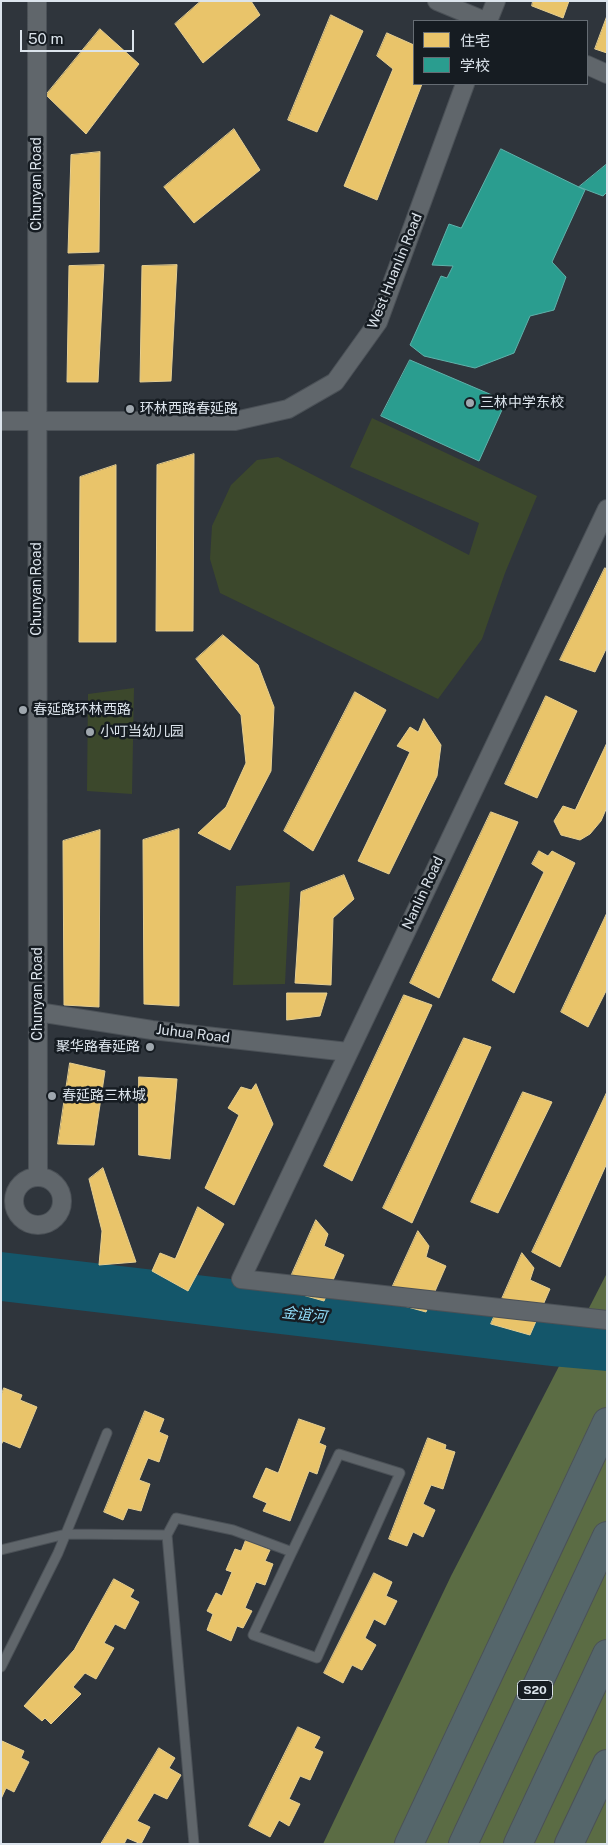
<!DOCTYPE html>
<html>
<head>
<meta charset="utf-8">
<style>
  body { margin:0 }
  #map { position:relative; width:608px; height:1845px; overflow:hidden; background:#2f353c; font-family:"Public Sans","Noto Sans SC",sans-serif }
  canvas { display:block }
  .frame { position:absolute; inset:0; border:2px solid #dce4ec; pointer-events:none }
  .legend { position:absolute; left:413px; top:20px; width:175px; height:65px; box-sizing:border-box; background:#161c22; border:1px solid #656c73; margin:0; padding:6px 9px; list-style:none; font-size:15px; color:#dce4ec }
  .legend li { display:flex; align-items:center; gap:10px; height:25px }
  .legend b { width:25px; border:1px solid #656c73 }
  .scale { position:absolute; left:20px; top:30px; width:114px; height:22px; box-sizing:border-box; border:2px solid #dce4ec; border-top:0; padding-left:6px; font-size:15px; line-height:18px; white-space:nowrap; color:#dce4ec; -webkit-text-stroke:4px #161c22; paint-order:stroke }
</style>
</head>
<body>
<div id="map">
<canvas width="608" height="1845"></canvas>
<div class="frame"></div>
<ul class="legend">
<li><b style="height:14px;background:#e9c46a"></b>住宅</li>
<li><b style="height:14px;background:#2a9d8f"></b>学校</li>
</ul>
<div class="scale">50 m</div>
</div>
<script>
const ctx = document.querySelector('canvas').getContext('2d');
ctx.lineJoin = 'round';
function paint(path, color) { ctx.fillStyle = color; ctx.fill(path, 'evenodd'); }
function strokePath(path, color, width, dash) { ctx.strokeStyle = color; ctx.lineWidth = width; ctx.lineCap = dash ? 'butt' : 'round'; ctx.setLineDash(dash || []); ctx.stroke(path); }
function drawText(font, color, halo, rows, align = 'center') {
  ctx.font = font + ' "Public Sans","Noto Sans SC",sans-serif'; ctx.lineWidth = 5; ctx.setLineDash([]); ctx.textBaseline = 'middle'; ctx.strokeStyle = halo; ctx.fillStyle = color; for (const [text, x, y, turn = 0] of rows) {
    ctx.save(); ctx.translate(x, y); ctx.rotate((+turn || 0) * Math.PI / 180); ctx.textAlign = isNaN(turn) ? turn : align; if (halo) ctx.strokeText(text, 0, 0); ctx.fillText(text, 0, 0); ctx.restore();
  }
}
const green = new Path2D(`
  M372 418 537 496 505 573 482 639 438 699 220 593 210 559 212 526 231 485 257 460 278 457 469 555 479 523 350 467Z
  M134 688 132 794 87 791 88 694Z
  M290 882 285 984 233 985 236 886Z`);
const forest = new Path2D(`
  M607 1273V1844H323L451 1576Z`);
const water = new Path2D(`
  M1 1252 607 1323V1371L551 1366 1 1301Z`);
const homes = new Path2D(`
  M201 1H251L260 15 203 63 175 24Z
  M533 1H569L563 18 532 6Z
  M331 15 363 31 317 132 288 120Z
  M607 16V53L595 49Z
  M100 29 139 64 86 134 46 95Z
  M387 33 414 45V84H422L377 200 344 186 393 69 377 56Z
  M234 129 260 170 194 223 164 187Z
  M100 152 99 252 68 253 71 155Z
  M104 265 98 382H67L69 266Z
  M177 265 171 381 140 382 142 266Z
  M194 454 193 631H156L157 465Z
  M116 465V642H79L80 477Z
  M605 568 607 569V647L595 672 560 660Z
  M223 635 258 665 274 707 271 771 230 850 198 833 226 807 246 763 241 715 196 659Z
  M355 692 386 710 313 851 284 831Z
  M546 696 577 711 537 798 505 784Z
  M424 719 441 745 437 776 389 874 358 861 410 752 397 746 410 727 418 732Z
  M607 743V807L601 821 590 834 580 840 561 835 554 821 563 806 575 810Z
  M491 812 518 822 439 998 410 983Z
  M179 829V1006L144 1004 143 840Z
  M100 830 99 1007 64 1005 63 841Z
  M539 851 548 856 552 851 575 863 514 993 492 980 544 872 532 864Z
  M344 875 354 899 333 918 331 985 295 983 301 892Z
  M607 913V989L588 1027 561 1012Z
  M287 993H327L320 1016 287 1020Z
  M404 995 432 1005 352 1181 324 1166Z
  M464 1038 491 1047 412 1223 383 1208Z
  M70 1063 105 1071 94 1145 58 1144Z
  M139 1077 177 1079 170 1159 139 1155Z
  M256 1084 273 1124 234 1205 205 1188 239 1115 228 1108 241 1087 251 1090Z
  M523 1092 552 1102 498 1213 471 1202Z
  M607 1092V1163L560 1267 532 1252Z
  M103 1168 136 1262 99 1265 102 1231 89 1179Z
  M198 1207 224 1224 188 1291 152 1271 160 1253 175 1259Z
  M316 1220 328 1234 324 1246 344 1255 324 1301 285 1290Z
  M418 1231 429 1246 426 1257 446 1266 426 1312 386 1301Z
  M522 1253 534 1268 530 1280 550 1289 530 1335 491 1324Z
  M4 1388 22 1395 20 1400 37 1407 20 1448 3 1441 1 1445V1396Z
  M145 1411 164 1419 159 1432 168 1436 159 1462 148 1458 139 1480 150 1484 141 1511 128 1508 123 1520 104 1512Z
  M299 1419 325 1428 319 1443 326 1446 317 1474 309 1471 290 1521 263 1511 267 1503 253 1497 266 1468 278 1473Z
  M428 1438 446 1445 445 1449 455 1452 443 1489 431 1485 423 1504 435 1510 423 1537 413 1532 407 1546 389 1539Z
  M246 1540 270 1550 265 1561 273 1564 265 1585 256 1582 245 1608 252 1611 243 1628 237 1626 231 1641 207 1630 213 1614 207 1611 216 1593 222 1596 232 1572 226 1570 235 1549 241 1551Z
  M374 1573 392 1582 386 1596 397 1601 385 1625 374 1619 365 1638 376 1645 362 1670 352 1665 343 1683 324 1673Z
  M114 1579 134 1590 130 1597 139 1602 125 1629 115 1624 104 1643 114 1648 96 1679 85 1673 73 1687 81 1694 51 1724 45 1718 42 1721 24 1706 74 1650Z
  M298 1727 320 1737 314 1748 323 1752 310 1780 300 1776 289 1799 300 1804 289 1826 279 1820 270 1837 249 1826Z
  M2 1741 24 1751 21 1758 29 1762 14 1792 6 1788 1 1799Z
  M159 1748 175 1758 169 1768 181 1775 167 1799 154 1793 137 1821 150 1827 141 1844 127 1838 124 1844H101Z`);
const schools = new Path2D(`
  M501 149 585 190 552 262 566 277 554 310 530 316 514 353 475 368 424 356 410 345 441 276 447 278 453 266 432 265 449 224 461 228Z
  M607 164V192L603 196 579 187Z
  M410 360 506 401 479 461 381 416Z`);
const lane = new Path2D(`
  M1 1550 66 1534 167 1535
  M1 1667 58 1553 107 1433
  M194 1844 167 1535 176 1518 233 1530 292 1552 339 1454 400 1473 317 1658 253 1635 292 1552`);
const street = new Path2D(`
  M37 1 38 1177
  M437 1 485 21
  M488 21 496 1
  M587 65 607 74
  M1 421H235L288 409 335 382 378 322 465 84
  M607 509 241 1279 607 1320
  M38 1012 152 1030 348 1052
  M14 1201a24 24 0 1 1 48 0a24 24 0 1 1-48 0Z`);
const highway = new Path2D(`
  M409 1844 607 1422
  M463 1844 607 1536
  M518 1844 607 1654
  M569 1844 607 1764`);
const markers = [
  [470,403,5,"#9fa7ae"],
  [130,409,5,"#9fa7ae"],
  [23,710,5,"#9fa7ae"],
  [90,732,5,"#9fa7ae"],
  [150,1047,5,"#9fa7ae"],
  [52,1096,5,"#9fa7ae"]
];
const shields = [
  [535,1690,35]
];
const shieldNames = [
  ["S20",535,1690]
];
const streetNames = [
  ["Chunyan Road",37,184,-90],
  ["West Huanlin Road",395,271,-68],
  ["Chunyan Road",37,589,-90],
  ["Nanlin Road",423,893,-65],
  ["Chunyan Road",38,994,-90],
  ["Juhua Road",193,1034,7]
];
const poiNames = [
  ["三林中学东校",480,403],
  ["环林西路春延路",140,409],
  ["春延路环林西路",33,710],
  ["小叮当幼儿园",100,732],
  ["聚华路春延路",140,1047,"right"],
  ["春延路三林城",62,1096]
];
const waterNames = [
  ["金谊河",304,1315,6]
];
paint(green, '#3c482c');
paint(forest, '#5b6c44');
paint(water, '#14566a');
paint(homes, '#e9c46a');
strokePath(homes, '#e5ce91', 1);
paint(schools, '#2a9d8f');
strokePath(schools, '#5fb2ab', 1);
strokePath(lane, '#4b5157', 11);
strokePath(street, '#4b5157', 20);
strokePath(highway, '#4b5157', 30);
strokePath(lane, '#60666b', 9);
strokePath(street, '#60666b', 18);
strokePath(highway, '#55666b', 28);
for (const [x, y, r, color] of markers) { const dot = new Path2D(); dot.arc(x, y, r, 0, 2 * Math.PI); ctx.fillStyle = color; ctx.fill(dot); strokePath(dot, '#161c22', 2); }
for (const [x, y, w] of shields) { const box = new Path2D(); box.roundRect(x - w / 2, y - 9.5, w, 19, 4); ctx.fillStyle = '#161c22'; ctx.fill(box); strokePath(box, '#dce4ec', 1); }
drawText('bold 12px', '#dce4ec', null, shieldNames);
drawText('14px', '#dce4ec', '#161c22', streetNames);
drawText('14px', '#dce4ec', '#161c22', poiNames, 'left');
drawText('italic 15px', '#91dcf8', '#161c22', waterNames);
</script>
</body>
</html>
